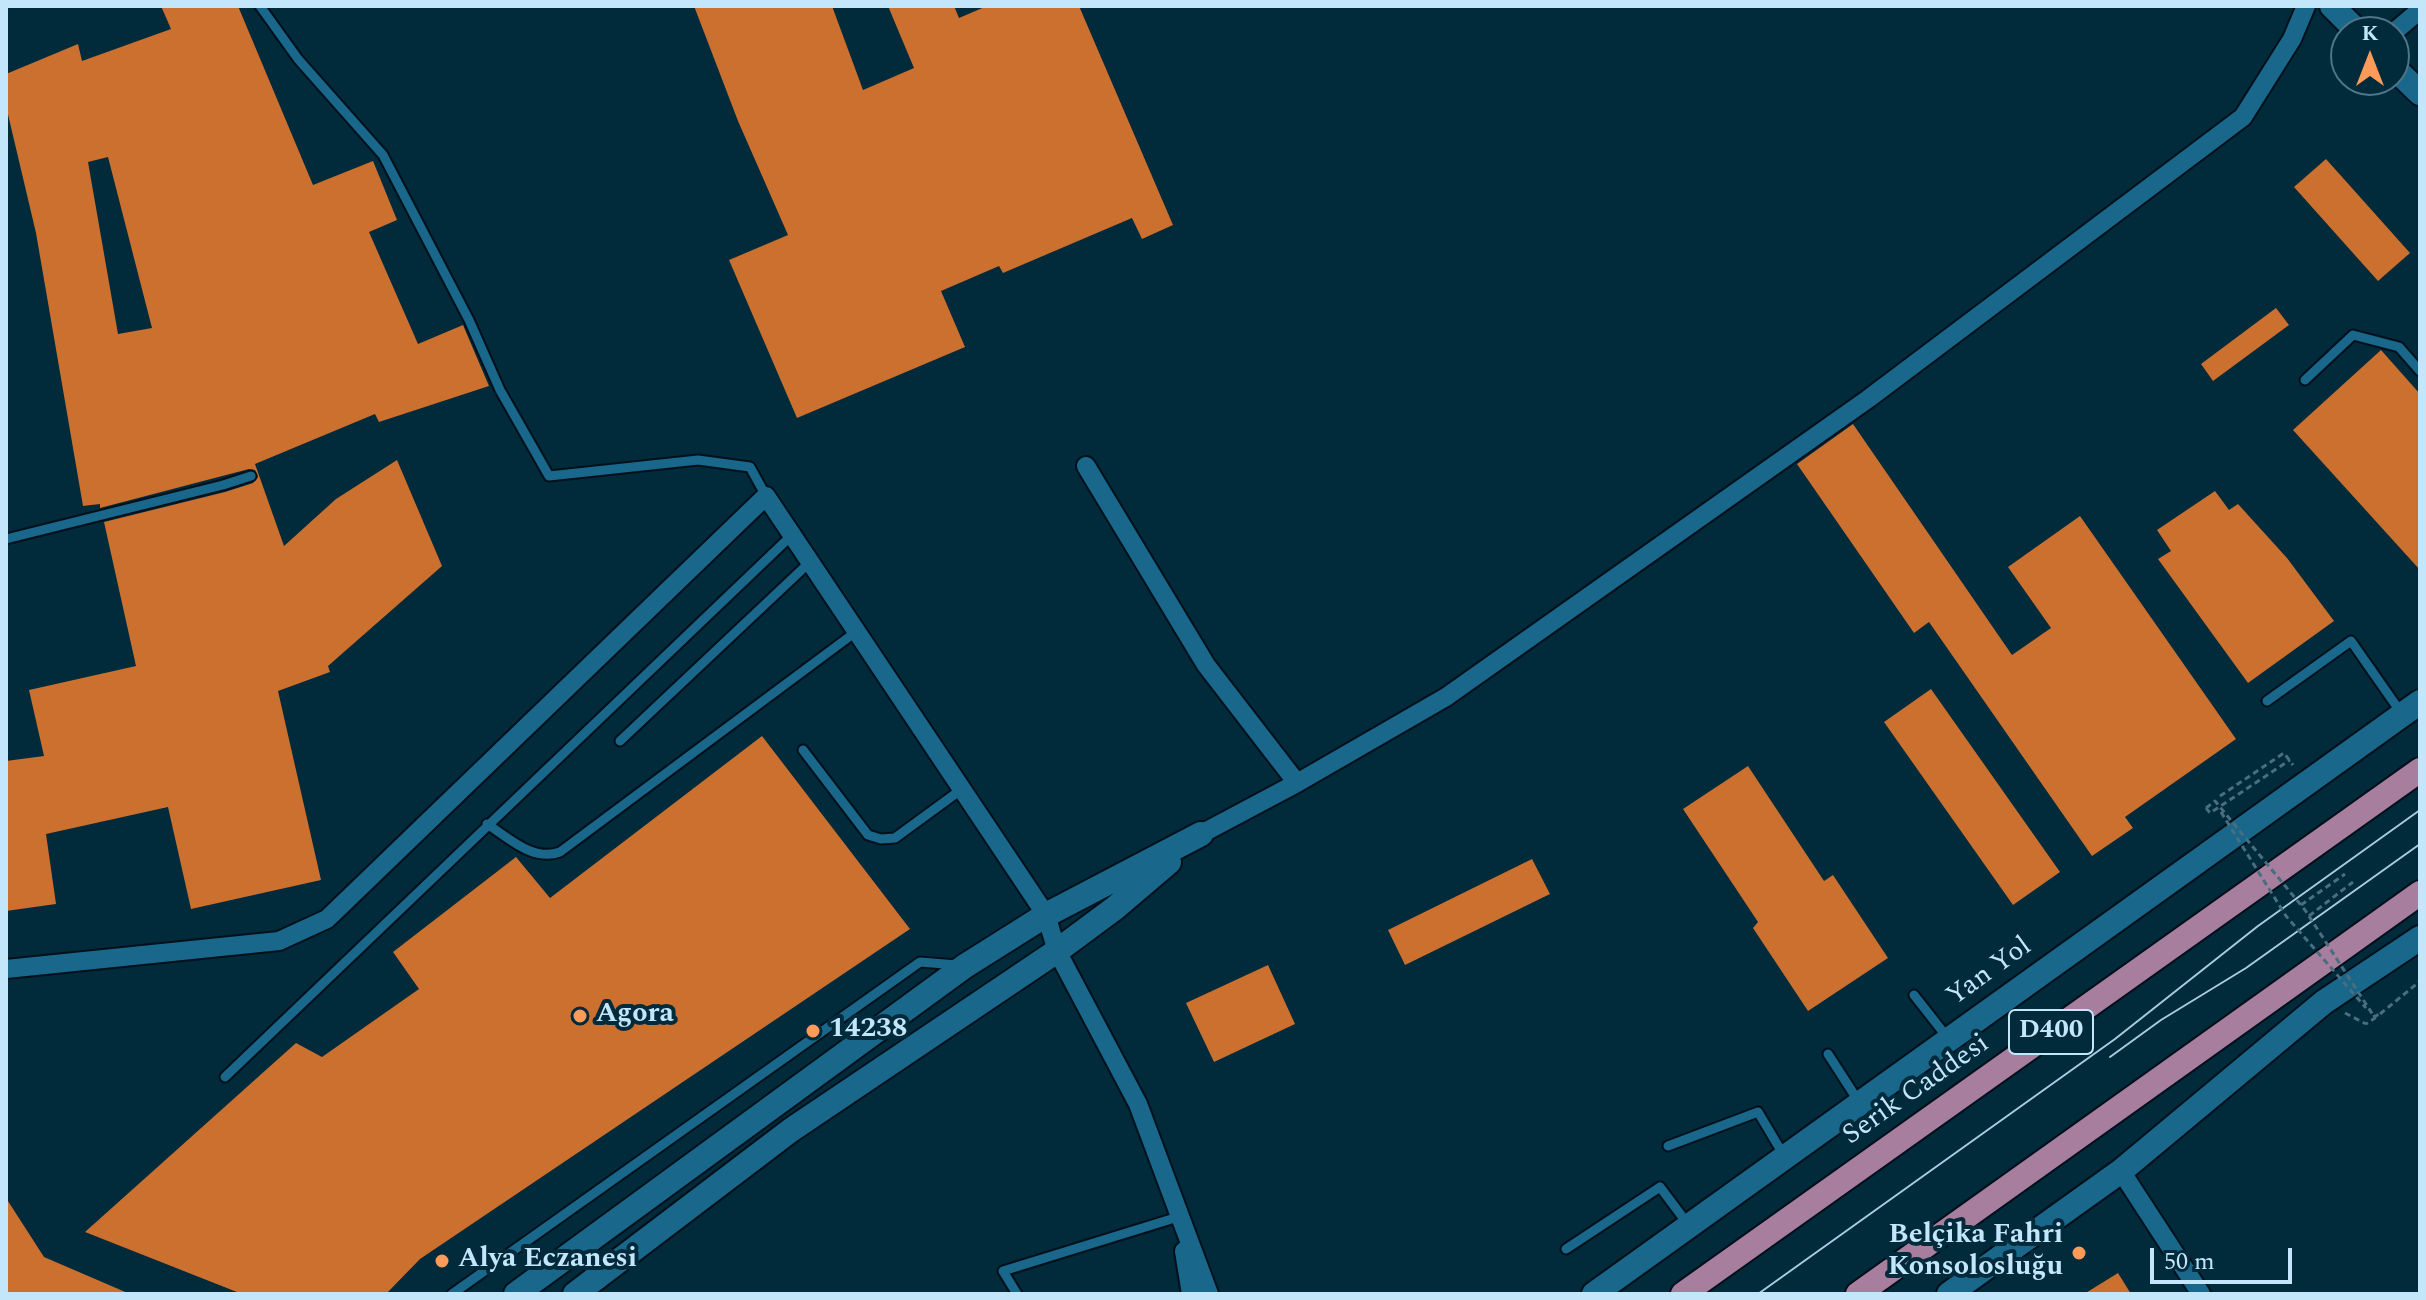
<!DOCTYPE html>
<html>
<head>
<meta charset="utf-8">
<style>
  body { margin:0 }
  #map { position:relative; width:2426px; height:1300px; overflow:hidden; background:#012a3b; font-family:Spectral,serif }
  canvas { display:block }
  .frame { position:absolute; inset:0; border:8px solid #c4e6fa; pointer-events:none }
  .north { position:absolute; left:2330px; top:16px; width:80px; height:80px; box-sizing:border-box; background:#012a3b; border:2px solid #4f7587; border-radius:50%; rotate:0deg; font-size:22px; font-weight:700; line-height:32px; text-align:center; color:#c4e6fa }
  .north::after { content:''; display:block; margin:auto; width:28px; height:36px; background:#ff9b59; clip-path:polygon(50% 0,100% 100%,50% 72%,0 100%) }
  .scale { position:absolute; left:2150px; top:1248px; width:142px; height:36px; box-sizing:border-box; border:4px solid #c4e6fa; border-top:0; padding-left:10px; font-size:24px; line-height:28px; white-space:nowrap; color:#c4e6fa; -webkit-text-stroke:6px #012a3b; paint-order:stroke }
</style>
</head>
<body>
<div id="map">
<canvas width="2426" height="1300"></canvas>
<div class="frame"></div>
<div class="north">K</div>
<div class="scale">50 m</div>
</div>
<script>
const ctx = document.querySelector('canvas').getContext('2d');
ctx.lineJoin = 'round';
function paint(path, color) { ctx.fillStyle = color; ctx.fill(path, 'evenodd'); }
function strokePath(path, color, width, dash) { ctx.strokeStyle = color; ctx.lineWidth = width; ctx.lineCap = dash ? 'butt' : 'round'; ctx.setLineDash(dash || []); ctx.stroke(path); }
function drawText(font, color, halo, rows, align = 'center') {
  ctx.font = font + ' Spectral,serif'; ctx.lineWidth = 8; ctx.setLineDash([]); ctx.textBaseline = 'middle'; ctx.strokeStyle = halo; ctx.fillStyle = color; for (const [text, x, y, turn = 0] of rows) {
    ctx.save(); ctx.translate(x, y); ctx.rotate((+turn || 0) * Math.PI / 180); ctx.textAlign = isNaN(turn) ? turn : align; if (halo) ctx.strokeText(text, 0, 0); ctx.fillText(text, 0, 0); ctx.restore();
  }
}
const building = new Path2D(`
  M161 6H238L313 185 373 161 397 220 369 232 418 344 463 325 489 386 379 422 375 414 255 464 284 546 336 499 397 460 442 566 328 666 330 672 278 691 321 880 191 909 168 807 46 834 56 904 6 911V761L44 756 29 690 136 666 104 522 225 492 253 483 258 477 255 470 249 469 100 508V504L83 506 36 233 6 106V74L78 44 82 61 171 29ZM108 157 152 328 118 334 88 162Z
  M694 6H832L863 90 914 68 888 6H954L959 18 987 6H1079L1173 225 1142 239 1132 218 1003 273 999 266 941 291 965 347 797 418 729 260 788 235 738 121Z
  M2326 159 2410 253 2378 281 2294 187Z
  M2276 308 2289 325 2213 381 2201 364Z
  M2381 350 2420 394V570L2293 430Z
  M1853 424 2012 655 2051 628 2008 567 2080 516 2236 739 2125 817 2133 828 2092 856 1929 622 1914 633 1797 464Z
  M2215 491 2229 510 2238 504 2287 558 2334 621 2248 683 2158 559 2171 551 2157 530Z
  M1931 689 2060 872 2013 905 1884 722Z
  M762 736 910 929 420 1259 386 1294H242L85 1232 296 1043 322 1057 419 989 393 952 516 857 550 898Z
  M1748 766 1824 881 1833 875 1888 958 1808 1011 1753 928 1758 922 1683 809Z
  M1532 859 1550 894 1405 965 1388 930Z
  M1268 965 1295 1024 1214 1062 1186 1003Z
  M6 1198 44 1257 130 1294H6Z
  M2118 1273 2131 1294H2084Z`);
const path = new Path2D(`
  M2220 796 2284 753 2293 765
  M2206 808 2210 813 2290 760
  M2301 905 2345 874
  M2309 916 2353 882
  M2345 1013 2366 1024
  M2380 1014 2419 982 2420 977`);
const service = new Path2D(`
  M260 6 298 59 383 155 469 320 500 390 549 476 698 460 750 467 766 496
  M2305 380 2353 335 2399 347 2420 371
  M6 539 223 485 251 476
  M2267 701 2351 641 2402 714
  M620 741 810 562
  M803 750 868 835 881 839 895 838 962 789
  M487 824C509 838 533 862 560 852L857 631
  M1914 995 1947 1037
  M1828 1054 1859 1102
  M225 1077 792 535
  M1668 1146 1758 1112 1783 1154
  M1566 1249 1660 1187 1687 1223
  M452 1294 920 962 957 965
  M1017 1294 1003 1271 1178 1217`);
const minor = new Path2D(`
  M2394 32 2420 10
  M1086 466 1206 665 1297 783
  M1201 834 1297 783 1446 697 1868 399 2243 117 2292 39 2306 6
  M6 969 279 941 327 919 766 496 1046 915 1057 951 1138 1104 1209 1294
  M2121 1171 2201 1294
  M1184 1251 1191 1294`);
const tertiary = new Path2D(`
  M2332 6 2358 32
  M2394 68 2420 93
  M516 1294 965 966 1046 915 1201 834
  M575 1294 791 1130 1057 951 1115 908 1169 862
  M1594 1294 2420 702
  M1949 1294 2121 1171 2324 1002 2420 938`);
const trunk = new Path2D(`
  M1683 1294 2420 770
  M1858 1294 2420 893`);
const tram = new Path2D(`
  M2110 1057 2161 1020 2246 968 2420 844
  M1758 1294 2115 1039 2258 926 2420 810`);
const pathBridge = new Path2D(`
  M2206 808 2215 801 2305 910 2375 1018 2366 1024
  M2221 812 2286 916 2366 1008
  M2373 1017 2380 1014`);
const markers = [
  [580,1016,8,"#ff9b59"],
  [813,1031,8,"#ff9b59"],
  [2079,1253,8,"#ff9b59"],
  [442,1261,8,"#ff9b59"]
];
const shields = [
  [2051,1032,84]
];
const shieldNames = [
  ["D400",2051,1032]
];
const streetNames = [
  ["Yan Yol",1990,973,-36],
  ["Serik Caddesi",1917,1091,-35]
];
const poiNames = [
  ["Agora",596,1016],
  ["14238",829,1031],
  ["Belçika Fahri",2063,1237,"right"],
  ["Konsolosluğu",2063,1269,"right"],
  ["Alya Eczanesi",458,1261]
];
paint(building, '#cb702e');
strokePath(service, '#00111c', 13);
strokePath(minor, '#00111c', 22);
strokePath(tertiary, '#00111c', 28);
strokePath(trunk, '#00111c', 28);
strokePath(path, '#486e80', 3, [6, 4]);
strokePath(service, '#19678a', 9);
strokePath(minor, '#19678a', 18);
strokePath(tertiary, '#19678a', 24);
strokePath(trunk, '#a87e9e', 24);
strokePath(tram, '#a8cbdf', 2);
strokePath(pathBridge, '#486e80', 3, [6, 4]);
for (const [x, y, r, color] of markers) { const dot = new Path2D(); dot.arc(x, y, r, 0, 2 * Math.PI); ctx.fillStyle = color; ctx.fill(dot); strokePath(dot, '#012a3b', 3); }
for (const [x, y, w] of shields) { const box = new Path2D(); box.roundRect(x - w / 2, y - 22, w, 44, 6); ctx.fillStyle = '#012a3b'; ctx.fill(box); strokePath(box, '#c4e6fa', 2); }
drawText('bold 26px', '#c4e6fa', null, shieldNames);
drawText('28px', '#c4e6fa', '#012a3b', streetNames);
drawText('bold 28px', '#c4e6fa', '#012a3b', poiNames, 'left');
</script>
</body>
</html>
